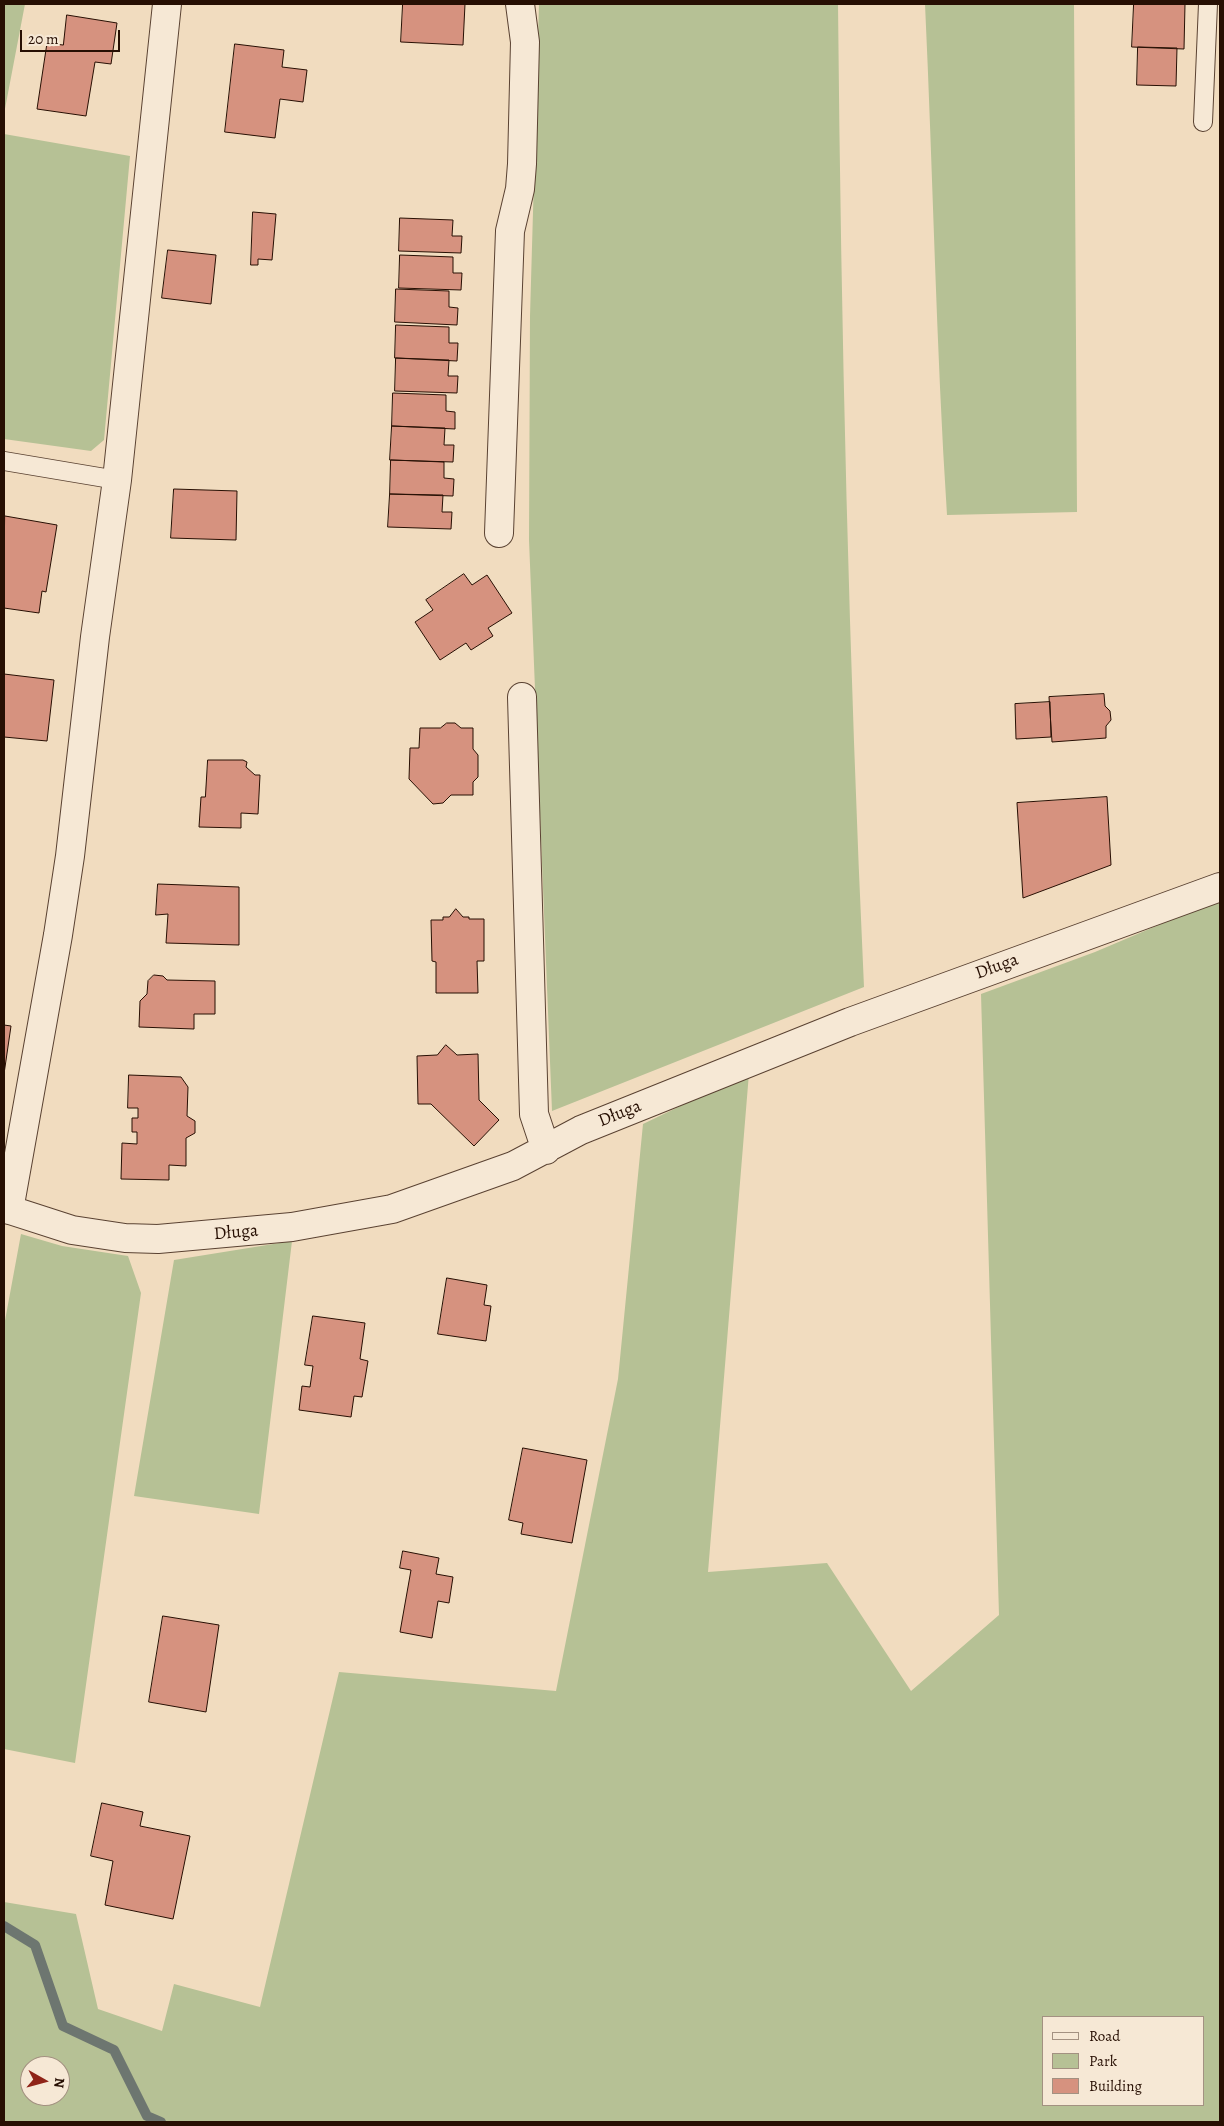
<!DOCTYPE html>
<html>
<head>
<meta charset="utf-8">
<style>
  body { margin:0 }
  #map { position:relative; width:1224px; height:2126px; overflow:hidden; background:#f1dcbf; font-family:Alegreya,serif }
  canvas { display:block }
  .frame { position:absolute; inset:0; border:5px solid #270f03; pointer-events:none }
  .legend { position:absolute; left:1042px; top:2016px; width:162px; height:90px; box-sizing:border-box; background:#f6e8d5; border:1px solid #a39181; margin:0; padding:6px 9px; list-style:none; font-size:15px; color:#270f03 }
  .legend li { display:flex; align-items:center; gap:10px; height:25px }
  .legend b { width:25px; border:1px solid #a39181 }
  .north { position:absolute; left:20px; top:2056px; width:50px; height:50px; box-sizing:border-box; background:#f6e8d5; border:1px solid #a39181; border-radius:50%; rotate:97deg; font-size:14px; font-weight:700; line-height:20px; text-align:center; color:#270f03 }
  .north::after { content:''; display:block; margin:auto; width:18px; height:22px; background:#8f2418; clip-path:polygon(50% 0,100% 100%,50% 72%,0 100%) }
  .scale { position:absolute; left:20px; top:30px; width:100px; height:22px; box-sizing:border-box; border:2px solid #270f03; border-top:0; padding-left:6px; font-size:15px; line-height:18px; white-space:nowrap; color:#270f03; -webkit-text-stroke:4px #f6e8d5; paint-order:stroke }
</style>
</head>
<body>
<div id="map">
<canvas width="1224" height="2126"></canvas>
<div class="frame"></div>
<ul class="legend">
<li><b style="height:6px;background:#f6e8d5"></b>Road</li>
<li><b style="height:14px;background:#b6c195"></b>Park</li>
<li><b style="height:14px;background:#d6927f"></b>Building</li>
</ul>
<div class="north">N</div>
<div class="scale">20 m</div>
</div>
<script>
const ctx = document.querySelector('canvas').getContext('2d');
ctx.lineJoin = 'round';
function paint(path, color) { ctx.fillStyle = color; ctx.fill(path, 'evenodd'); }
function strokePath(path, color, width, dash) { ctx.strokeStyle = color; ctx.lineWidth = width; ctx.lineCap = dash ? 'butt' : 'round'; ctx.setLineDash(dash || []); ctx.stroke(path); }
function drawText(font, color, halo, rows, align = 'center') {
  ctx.font = font + ' Alegreya,serif'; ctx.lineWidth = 5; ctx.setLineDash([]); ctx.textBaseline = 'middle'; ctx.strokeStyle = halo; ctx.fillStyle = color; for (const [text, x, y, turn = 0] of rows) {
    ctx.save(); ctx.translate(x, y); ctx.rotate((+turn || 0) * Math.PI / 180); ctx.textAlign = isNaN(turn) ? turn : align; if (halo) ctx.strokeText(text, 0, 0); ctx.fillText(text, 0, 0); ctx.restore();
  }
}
const green = new Path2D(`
  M4 4H25L4 114Z
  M539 4H838C841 332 849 660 864 987L552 1111 529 540 530 316Z
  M925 4H1074L1077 512 947 515C936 345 933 174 925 4Z
  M4 134 130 156 104 440 91 451 4 439Z
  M1220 899V2122H4V1902L76 1914 98 2009 162 2031 174 1984 260 2007 339 1672 556 1691 618 1379 643 1124 749 1073 708 1572 827 1563 911 1691 999 1615 981 994 1095 952ZM1043 2017H1203V2105H1043ZM30 2066H60V2096H30Z
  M21 1234 62 1246 128 1256 141 1293 75 1763 4 1749V1326Z
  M292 1241 259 1514 134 1496 174 1260Z`);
const stream = new Path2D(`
  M4 1926 35 1945 63 2026 114 2050 147 2116 161 2122`);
const building = new Path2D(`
  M403 4H465L463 45 401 42Z
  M1134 4H1185L1184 49 1132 47Z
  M67 15 117 23 111 64 95 62 86 116 37 109 47 43 63 45Z
  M235 44 284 50 282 67 307 70 303 102 280 99 275 138 225 132Z
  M1138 47 1177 48 1176 86 1137 85Z
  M253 212 276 214 272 260 258 259V265H251Z
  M400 218 453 220 452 236H462L461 253 399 251Z
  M168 250 216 255 211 304 162 298Z
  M400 255 453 257V273H462L461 290 399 288Z
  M396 289 449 291V307L458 308 457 325 395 322Z
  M396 325 449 327V343H458L457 361 395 358Z
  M396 358 449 360 448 376H458L457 393 395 391Z
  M393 393 446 395V411L455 412V429L392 426Z
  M392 426 445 428 444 445H454L453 462 390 460Z
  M391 460 444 462V478L454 479 453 496 390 494Z
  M174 489 237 491 236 540 171 538Z
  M390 494 443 495 442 512H452L451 529 388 527Z
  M5 516 57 525 46 592 42 591 39 613 4 608Z
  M464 574 472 585 487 575 512 613 488 628 493 636 471 650 466 643 440 660 415 622 433 610 426 600Z
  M4 674 54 680 47 741 4 737Z
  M1104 694 1105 706 1110 711 1111 720 1106 726V738L1052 742 1049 697Z
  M1050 702 1051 737 1016 739 1015 704Z
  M447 723H455L461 728H473V749L478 755V777L473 782V795H451L443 803 433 804 409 779 410 748H419L420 728H440Z
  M208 760H243L247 762 246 767 255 775H260L258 814 241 813V828L199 827 201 797H205Z
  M1107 797 1111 865 1023 898 1017 803Z
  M158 884 239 887V945L166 943 168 914 156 915Z
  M456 909 463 917H469V919H484V961H477L478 993H436V962L432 961 431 920H443V917H449Z
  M154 975 163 976 167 980 215 981V1014H194V1029L139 1027 140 1001 147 994 148 981Z
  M4 1025 11 1026 4 1074Z
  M446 1045 457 1055 478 1054 479 1100 499 1120 474 1146 431 1104H418L417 1056 437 1055Z
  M129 1075 181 1077 188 1087 187 1116 195 1121V1133L186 1138V1166L169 1165V1180L121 1179 122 1143 137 1144V1132H132V1118H138V1108H128Z
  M447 1278 487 1285 484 1305 491 1306 486 1341 438 1334Z
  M313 1316 365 1323 360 1359 368 1361 362 1397 354 1396 351 1417 299 1410 302 1386 310 1387 313 1366 305 1365Z
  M523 1448 587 1460 572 1543 521 1534 523 1523 509 1520Z
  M403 1551 439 1558 436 1574 453 1577 449 1603 438 1601 432 1638 400 1632 411 1570 400 1568Z
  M163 1616 219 1625 206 1712 149 1702Z
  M102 1803 143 1812 140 1826 190 1836 173 1919 105 1905 113 1861 91 1856Z`);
const lane = new Path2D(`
  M1203 122 1208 4
  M4 461 117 480`);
const street = new Path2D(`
  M499 533 510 231 520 189 522 164 525 42 520 4
  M522 697 534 1114 546 1150
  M4 1208 72 1230 125 1238 158 1239 292 1227 392 1209 513 1166 581 1130 850 1022 1220 887
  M9 1210 58 935 70 856 95 637 117 480 167 4`);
const streetNames = [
  ["Długa",997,967,-20],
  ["Długa",620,1114,-22],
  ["Długa",236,1233,-5]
];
paint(green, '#b6c195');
strokePath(stream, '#6d7670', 10);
paint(building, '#d6927f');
strokePath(building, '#270f03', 1);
strokePath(lane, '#5a4232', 20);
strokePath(street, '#5a4232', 30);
strokePath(lane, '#f6e8d5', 18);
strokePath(street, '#f6e8d5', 28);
drawText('18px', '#270f03', '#f6e8d5', streetNames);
</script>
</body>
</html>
